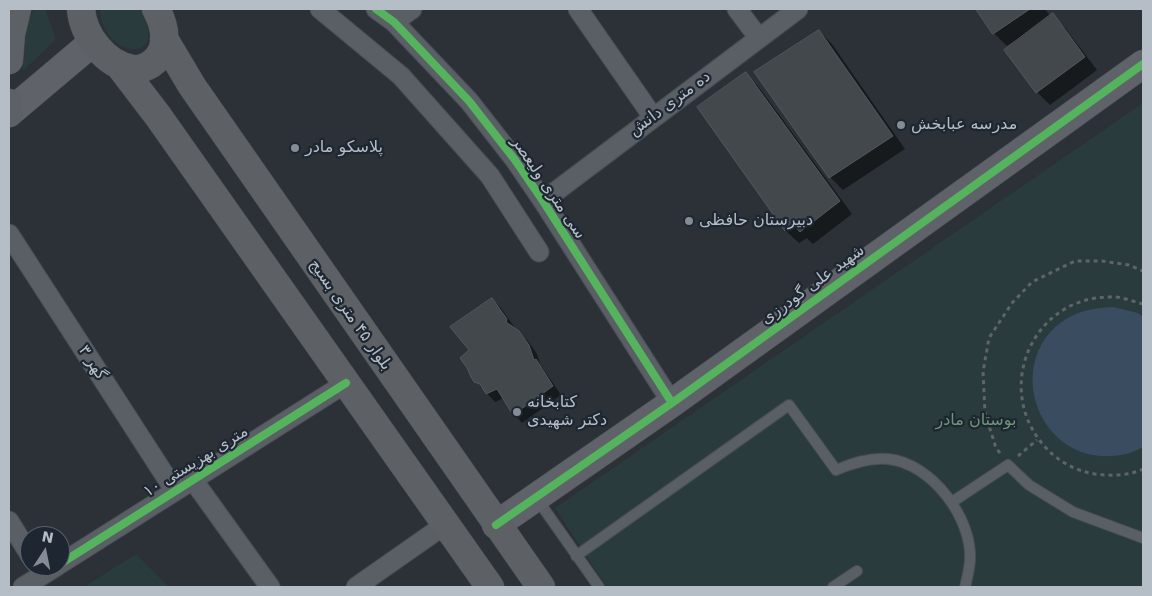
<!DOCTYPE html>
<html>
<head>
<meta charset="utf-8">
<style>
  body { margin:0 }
  #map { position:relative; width:1152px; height:596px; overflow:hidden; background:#2b3137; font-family:"DejaVu Sans",sans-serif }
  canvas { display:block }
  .frame { position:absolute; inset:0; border:10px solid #b5bdc7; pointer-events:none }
  .north { position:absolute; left:20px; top:526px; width:50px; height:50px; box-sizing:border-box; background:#1e2731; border:1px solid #5a636d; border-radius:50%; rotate:11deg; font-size:14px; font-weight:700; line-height:20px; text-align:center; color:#b5bdc7 }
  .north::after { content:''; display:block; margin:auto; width:18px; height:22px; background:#858c95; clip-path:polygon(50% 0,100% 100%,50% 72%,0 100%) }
</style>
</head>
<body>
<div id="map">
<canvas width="1152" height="596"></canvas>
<div class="frame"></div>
<div class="north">N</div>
</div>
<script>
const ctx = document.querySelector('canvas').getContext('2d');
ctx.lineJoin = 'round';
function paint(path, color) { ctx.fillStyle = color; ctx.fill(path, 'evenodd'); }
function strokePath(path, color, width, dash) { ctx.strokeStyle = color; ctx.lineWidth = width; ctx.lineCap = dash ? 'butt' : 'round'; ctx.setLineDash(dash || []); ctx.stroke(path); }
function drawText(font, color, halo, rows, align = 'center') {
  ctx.font = font + ' "DejaVu Sans","Noto Naskh Arabic",sans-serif'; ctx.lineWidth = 4.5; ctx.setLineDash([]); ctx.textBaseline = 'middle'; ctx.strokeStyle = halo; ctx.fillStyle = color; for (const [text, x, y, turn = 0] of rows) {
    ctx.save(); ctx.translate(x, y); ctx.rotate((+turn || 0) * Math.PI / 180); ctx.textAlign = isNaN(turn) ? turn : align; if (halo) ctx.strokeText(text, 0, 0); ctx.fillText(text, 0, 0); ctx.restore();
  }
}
const green = new Path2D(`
  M34 9H45L56 39 23 71 24 29Z
  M100 9H140C172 67 101 58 100 9Z
  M1143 103V587H607L555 508Z
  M136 554 169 587H84Z`);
const water = new Path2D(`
  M1113 307 1138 313 1143 317V447C1130 455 1114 457 1099 456 1031 449 1007 356 1066 319 1081 310 1096 308 1113 307Z`);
const shadow = new Path2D(`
  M978 9H1045L1051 17 1053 15 1065 28 1097 70 1050 105 1037 92 1013 42 1007 46 994 33Z
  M819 31 832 44 905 149 843 190 830 177 755 73Z
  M746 74 758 86 852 214 813 244 807 238 799 243 786 231 699 107Z
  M492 299 501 308 515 328 528 341 537 354 540 364 561 395 522 423 514 414 504 398 495 402 480 386 485 388 475 381 470 351Z`);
const building = new Path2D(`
  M976 9H1030L993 34Z
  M1053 13 1085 57 1036 93 1004 50Z
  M819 30 893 136 829 178 754 72Z
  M746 72 840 201 800 232 794 226 785 231 697 107Z
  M492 298 507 319 506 322 519 331 529 345 534 360 536 359 553 386 513 415 497 389 486 394 480 384 474 382 471 377 467 368 460 358 469 350 450 327Z`);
const path = new Path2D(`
  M1143 304C1134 302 1123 297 1114 297 1031 294 990 393 1049 451 1061 463 1077 471 1095 474 1111 476 1129 476 1143 469
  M1000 453 996 448 985 413 983 372 989 338 1012 303 1032 282 1075 261H1102L1129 265 1143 271
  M1018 456 1037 440`);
const lane = new Path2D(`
  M537 499 599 587
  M952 502 1008 465 1029 485 1073 512 1143 538
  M576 556 789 405 836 470C852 463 870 457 888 459 931 463 973 518 970 561 969 570 967 579 965 587
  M833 587 857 571`);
const street = new Path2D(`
  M320 9 401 76 490 176 539 252
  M376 9 394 22 469 101 515 160 543 201 672 403
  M578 9 653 117
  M737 9 758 37
  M394 22 412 9
  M543 201 798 9
  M9 234 175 491
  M193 480 270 587
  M9 521 30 555
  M60 564 346 383
  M23 587 57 566
  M356 587 446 524`);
const secondary = new Path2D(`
  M9 113 93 42
  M496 525 672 403 1143 64`);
const primary = new Path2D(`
  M81 9C83 35 105 65 133 69 139 70 146 67 151 64 170 51 166 27 156 9
  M164 39 192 86 541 587
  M9 60 11 34 17 9
  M119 65 158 116 490 587
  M9 103V113`);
const cycleway = new Path2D(`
  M376 9 394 22 469 101 515 160 543 201 672 403
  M496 525 672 403 1143 64
  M60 564 346 383`);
const markers = [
  [901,125,5,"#858c95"],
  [295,148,5,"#858c95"],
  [689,221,5,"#858c95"],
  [517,412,5,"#858c95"]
];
const streetNames = [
  ["ده متری دانش",670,104,-37],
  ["سی متری ولیعصر",548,188,56],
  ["شهید علی گودرزی",813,285,-36],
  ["بلوار ۴۵ متری بسیج",350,315,55],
  ["گهر ۳",92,363,57],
  ["۱۰ متری بهزیستی",196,462,-32]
];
const poiNames = [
  ["مدرسه عبابخش",911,125],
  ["پلاسکو مادر",305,148],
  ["دبیرستان حافظی",699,221],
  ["کتابخانه",527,403],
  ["دکتر شهیدی",527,421]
];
const parkNames = [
  ["بوستان مادر",976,421]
];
paint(green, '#293b3d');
paint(water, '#3a4c5f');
paint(shadow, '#0007');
paint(building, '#43484d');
strokePath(building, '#52585f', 1);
strokePath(lane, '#484d52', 12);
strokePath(street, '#484d52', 21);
strokePath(secondary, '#484d52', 29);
strokePath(primary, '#484d54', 29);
strokePath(path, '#5e6468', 3, [4, 4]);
strokePath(lane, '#5a5e65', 10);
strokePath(street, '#5a5e65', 19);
strokePath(secondary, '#5f6369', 28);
strokePath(primary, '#5d6166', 28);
strokePath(cycleway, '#56b35d', 8);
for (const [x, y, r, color] of markers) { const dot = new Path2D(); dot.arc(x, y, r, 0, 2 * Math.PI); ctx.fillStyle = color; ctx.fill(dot); strokePath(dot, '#1e2731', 2); }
drawText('16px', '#b5bdc7', '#1e2731', streetNames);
drawText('16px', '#b5bdc7', '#1e2731', poiNames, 'left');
drawText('16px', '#6e9676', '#1e2731', parkNames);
</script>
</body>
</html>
